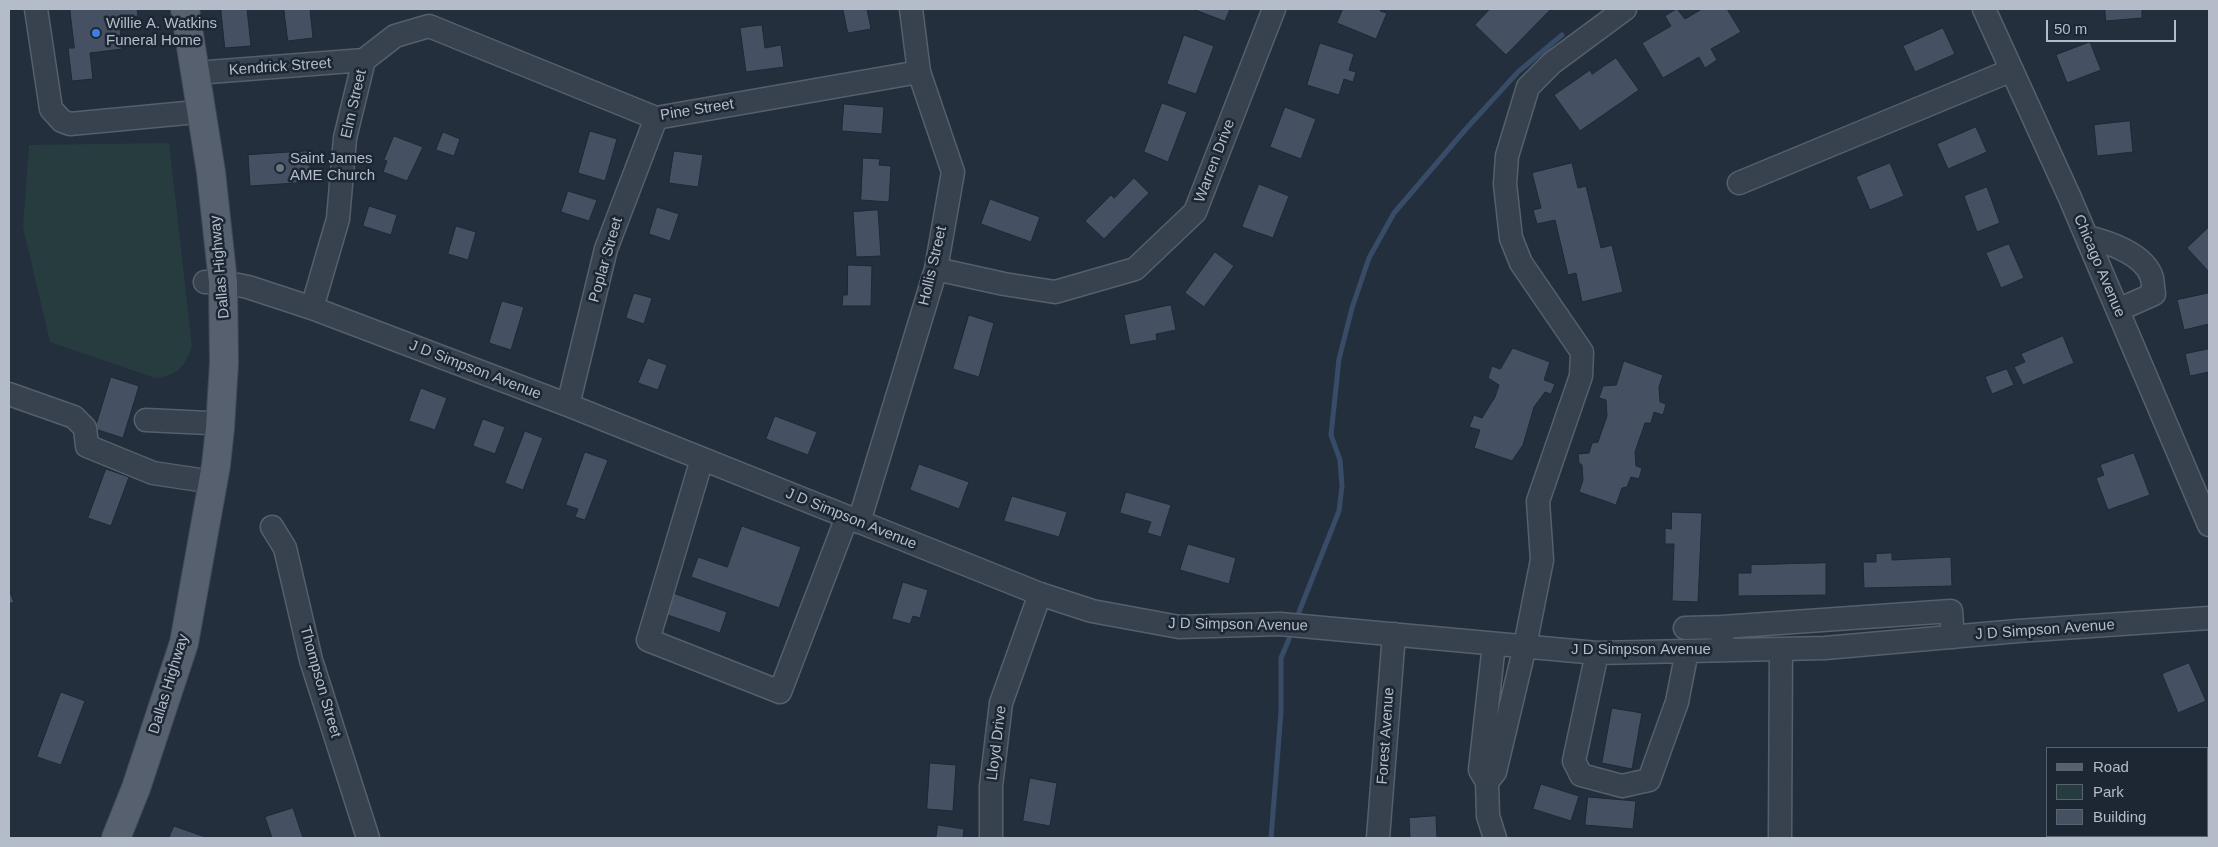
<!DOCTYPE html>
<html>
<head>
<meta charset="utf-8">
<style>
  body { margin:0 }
  #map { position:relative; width:2218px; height:847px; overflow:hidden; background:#242f3e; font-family:Arial,sans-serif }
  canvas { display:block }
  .frame { position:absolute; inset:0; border:10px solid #b4bcc9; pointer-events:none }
  .legend { position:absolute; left:2046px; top:747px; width:162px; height:90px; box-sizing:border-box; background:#1d2633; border:1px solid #59626f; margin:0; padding:6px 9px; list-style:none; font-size:15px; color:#b4bcc9 }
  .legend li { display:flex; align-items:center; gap:10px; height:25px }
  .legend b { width:25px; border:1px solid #59626f }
  .scale { position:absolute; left:2046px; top:20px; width:130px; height:22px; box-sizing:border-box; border:2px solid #b4bcc9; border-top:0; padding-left:6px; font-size:15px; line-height:18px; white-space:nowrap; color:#b4bcc9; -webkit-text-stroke:4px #1d2633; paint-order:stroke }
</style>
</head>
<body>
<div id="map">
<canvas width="2218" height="847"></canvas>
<div class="frame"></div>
<ul class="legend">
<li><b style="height:6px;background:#56606e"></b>Road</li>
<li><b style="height:14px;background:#263c3f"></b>Park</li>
<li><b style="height:14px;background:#455162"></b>Building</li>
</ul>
<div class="scale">50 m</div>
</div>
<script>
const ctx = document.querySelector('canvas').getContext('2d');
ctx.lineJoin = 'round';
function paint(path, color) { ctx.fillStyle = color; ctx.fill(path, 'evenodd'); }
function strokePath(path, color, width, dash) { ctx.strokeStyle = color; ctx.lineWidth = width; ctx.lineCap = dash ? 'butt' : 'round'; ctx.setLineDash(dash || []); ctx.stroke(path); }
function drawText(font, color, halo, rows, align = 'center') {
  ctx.font = font + ' Arial,sans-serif'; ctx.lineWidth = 5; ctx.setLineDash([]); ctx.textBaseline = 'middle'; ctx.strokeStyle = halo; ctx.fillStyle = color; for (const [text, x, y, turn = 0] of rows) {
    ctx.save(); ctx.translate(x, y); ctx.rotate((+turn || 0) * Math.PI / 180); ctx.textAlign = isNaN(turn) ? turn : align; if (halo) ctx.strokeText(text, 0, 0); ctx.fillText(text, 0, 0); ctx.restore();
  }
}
const green = new Path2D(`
  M169 143 192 346C185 367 177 376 155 378L50 342 23 227 29 145Z`);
const stream = new Path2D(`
  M1299 612 1339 511 1342 486 1340 460 1331 435 1339 359 1352 308 1369 258 1394 213 1465 130 1518 72 1562 35
  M1271 838 1281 712V658L1289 639`);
const building = new Path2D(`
  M70 9H137L138 16 119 18 122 49 90 53 93 79 72 81 68 48H74Z
  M221 9H247L251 46 225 48Z
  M284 9H310L313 38 288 41Z
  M843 9H867L871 29 848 33Z
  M1193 9H1230L1225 21Z
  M1343 9H1381L1380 11 1387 13 1376 39 1337 23Z
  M1490 9H1551L1506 55 1475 25Z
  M1677 9 1685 19 1702 9H1727L1741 32 1711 49 1717 60 1705 68 1699 57 1663 78 1642 43 1671 26 1665 16Z
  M2105 9H2142V18L2106 21Z
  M762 25 765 48 781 45 784 67 746 72 740 28Z
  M1943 28 1955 54 1915 72 1903 46Z
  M1184 35 1214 46 1196 94 1167 84Z
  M2090 42 2101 70 2067 83 2056 55Z
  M1320 43 1354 54 1349 70 1356 72 1353 82 1344 79 1339 95 1307 85Z
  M1616 58 1639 90 1580 131 1554 95 1590 70 1592 74Z
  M1162 103 1187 112 1168 162 1144 152Z
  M844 104 884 107 882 134 842 131Z
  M1285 107 1316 119 1301 159 1270 147Z
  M2130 121 2133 152 2097 156 2094 125Z
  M1976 127 1987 152 1948 169 1937 144Z
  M590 131 617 139 605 181 578 173Z
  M443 132 460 139 454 156 436 150Z
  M394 136 423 147 407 181 383 172 387 161 384 160Z
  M309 151 311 182 250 186 248 155Z
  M674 151 703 155 698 187 669 183Z
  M863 158 880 159 879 165 891 166 889 202 861 200Z
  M1572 163 1578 188 1586 186 1601 248 1612 245 1623 292 1582 302 1576 273 1568 275 1555 220 1537 224 1533 210 1541 208 1532 173Z
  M1890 163 1904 196 1870 210 1856 177Z
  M1134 178 1149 193 1104 239 1085 221 1111 195 1114 198Z
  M1259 184 1289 196 1273 238 1242 227Z
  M1987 187 2000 223 1977 232 1964 196Z
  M568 191 597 200 589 221 561 212Z
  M990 199 1040 217 1031 242 981 224Z
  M369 206 397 215 391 235 363 226Z
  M657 207 679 214 670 241 649 234Z
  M878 210 881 256 856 257 853 212Z
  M456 226 476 232 468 260 448 254Z
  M2209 227V272L2187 248Z
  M2009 244 2024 278 2001 288 1986 253Z
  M1215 252 1234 266 1204 307 1185 293Z
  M848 265 872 266 871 306H842L843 295H847Z
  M634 293 652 298 644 324 626 318Z
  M2209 293V324L2184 330 2177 300Z
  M502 301 524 307 511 350 489 343Z
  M1171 305 1176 330 1156 334 1157 340 1130 345 1124 315Z
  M969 315 994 323 979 377 953 369Z
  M2063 336 2074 363 2023 385 2014 367 2025 362 2021 354Z
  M1513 348 1550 362 1544 380 1555 384 1551 394 1545 392 1534 407 1523 445 1512 461 1474 448 1480 430 1469 427 1474 415 1482 418 1495 397 1499 385 1488 378 1492 366 1500 369Z
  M2209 349V372L2190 376 2185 354Z
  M648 358 667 365 658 390 638 383Z
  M1624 361 1663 375 1659 387 1660 402 1666 404 1663 415 1654 412 1651 423H1645L1635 452 1636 466 1642 468 1639 479 1631 477 1627 487 1622 488 1616 505 1579 492 1583 480 1582 465 1579 463 1578 454 1589 453 1592 443 1598 442 1607 416 1606 400 1599 398 1603 386 1616 385Z
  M2007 369 2014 385 1992 394 1985 377Z
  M111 377 139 386 123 438 95 429Z
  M421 388 447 398 435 430 409 421Z
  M775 416 817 432 808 455 766 439Z
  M483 419 505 427 495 454 473 446Z
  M525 431 543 438 523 490 505 483Z
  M585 452 608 460 585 520 575 517 578 509 566 505Z
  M2134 453 2150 495 2108 510 2096 478 2104 475 2100 465Z
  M919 464 969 482 959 509 910 490Z
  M106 469 129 477 111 526 88 518Z
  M1126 492 1171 505 1161 537 1147 533 1151 522 1120 513Z
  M1012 496 1067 512 1059 537 1004 521Z
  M1672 512 1702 513 1698 602 1672 601 1674 544H1665V528L1671 529Z
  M742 526 801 547 779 608 691 577 698 557 727 567Z
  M1188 544 1236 558 1229 584 1180 570Z
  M1892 553V560L1951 557 1952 586 1864 588 1863 562H1876V554Z
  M1826 563V595L1738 596V573H1751V565Z
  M903 582 928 590 920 618 913 616 910 624 892 619Z
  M9 590 14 602 9 604Z
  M673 593 727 612 720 633 665 614Z
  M2189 663 2206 701 2178 713 2162 674Z
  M61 692 85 701 61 765 37 757Z
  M1612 708 1642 713 1632 769 1602 763Z
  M2209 762V792L2207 793V763Z
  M930 763 956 765 953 811 927 809Z
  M1030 778 1057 783 1050 826 1023 821Z
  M1541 784 1579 796 1571 821 1533 809Z
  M1588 797 1636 801 1633 829 1585 825Z
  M293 808 303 838H272L265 817Z
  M1436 816 1437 838H1410L1409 818Z
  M938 825 964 829 963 838H936Z
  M174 826 208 838H169Z
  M2085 836H2104L2098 838H2086Z`);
const minor = new Path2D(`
  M36 9 51 109 62 121 70 124 186 113
  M1984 9 2070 198 2209 525
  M196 73 364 60
  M1739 183 2012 70
  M2087 237C2108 242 2145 254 2152 278 2153 283 2153 288 2154 294L2118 310
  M936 269 1004 284 1055 292 1135 269 1195 212 1274 9
  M205 282H223L248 287 312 308 568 405 1040 594 1092 611 1179 627 1280 624 1597 653 1825 648 2018 631 2209 618
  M312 308 338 219 345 138 364 60 395 36 429 26 656 118 919 72
  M9 394 74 417 85 428 87 446 153 473 213 482
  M568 405 606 249 656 118
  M146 420 208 423
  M702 459 648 640 780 692 847 517
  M859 522 936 269 953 172 919 72 911 9
  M272 527 285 548 311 660 368 838
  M1685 628 1722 627
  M1494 644 1480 770 1487 782 1488 816 1495 838
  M1723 650 1722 627 1951 611 1953 637
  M1597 653 1574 761 1581 775 1622 786 1649 780 1677 702 1687 651
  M1487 782 1495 772 1525 646 1542 560 1538 501 1581 376 1582 352 1521 263 1511 238 1505 184 1507 156 1528 87 1552 63 1625 9
  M991 838V786L1001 703 1040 594
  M1378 838 1394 634
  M1780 838 1781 649`);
const major = new Path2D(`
  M116 838 136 788 184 643 216 465 220 428 224 363 223 282 211 172 185 9`);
const markers = [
  [96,33,5,"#3f7fe0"],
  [280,168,5,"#6b7280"]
];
const poiNames = [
  ["Willie A. Watkins",106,24],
  ["Funeral Home",106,41],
  ["Saint James",290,159],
  ["AME Church",290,176]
];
const streetNames = [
  ["Kendrick Street",280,67,-4],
  ["Elm Street",354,104,-77],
  ["Pine Street",697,110,-9],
  ["Warren Drive",1215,161,-69],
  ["Poplar Street",606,260,-74],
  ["Hollis Street",933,266,-77],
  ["Chicago Avenue",2099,266,67],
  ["Dallas Highway",220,267,-95],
  ["J D Simpson Avenue",475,370,21],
  ["J D Simpson Avenue",851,519,22],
  ["J D Simpson Avenue",1238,625,1],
  ["J D Simpson Avenue",2045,630,-4],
  ["J D Simpson Avenue",1641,650],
  ["Thompson Street",320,682,74],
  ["Dallas Highway",169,684,-73],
  ["Forest Avenue",1386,736,-86],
  ["Lloyd Drive",997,743,-83]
];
paint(green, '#263c3f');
strokePath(stream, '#394c67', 5);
paint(building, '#455162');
strokePath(building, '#1f2835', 1);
strokePath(minor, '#565f6c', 25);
strokePath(major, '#414a57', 30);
strokePath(minor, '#38414e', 22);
strokePath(major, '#56606e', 28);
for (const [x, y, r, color] of markers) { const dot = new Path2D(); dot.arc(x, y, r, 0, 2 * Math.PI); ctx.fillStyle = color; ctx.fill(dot); strokePath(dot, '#1d2633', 2); }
drawText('15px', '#b4bcc9', '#1d2633', poiNames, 'left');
drawText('15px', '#b4bcc9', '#1d2633', streetNames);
</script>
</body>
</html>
